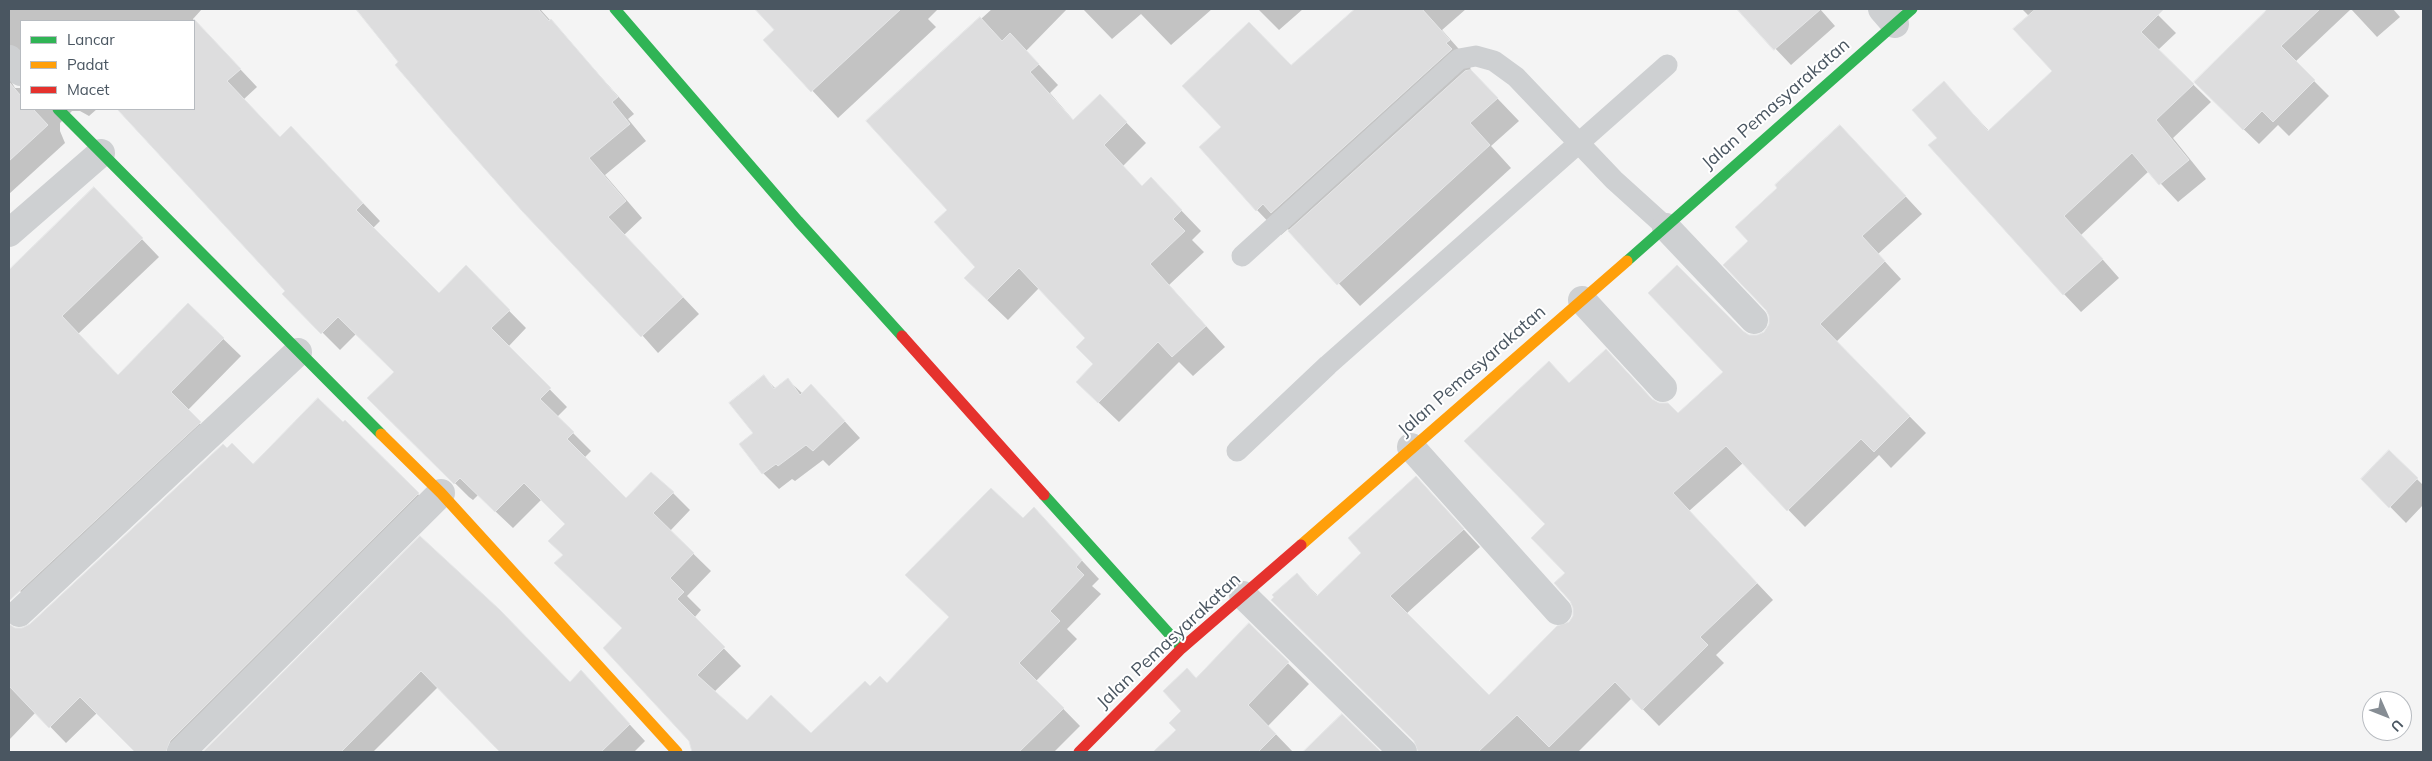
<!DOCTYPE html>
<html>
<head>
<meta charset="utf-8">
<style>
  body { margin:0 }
  #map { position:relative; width:2432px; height:761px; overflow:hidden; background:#f4f4f4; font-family:Mulish,sans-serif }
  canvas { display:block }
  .frame { position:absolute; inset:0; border:10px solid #4a5661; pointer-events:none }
  .legend { position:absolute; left:20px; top:20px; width:175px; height:90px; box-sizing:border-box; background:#fff; border:1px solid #b7bbc0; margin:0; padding:6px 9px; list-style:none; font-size:15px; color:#4a5661 }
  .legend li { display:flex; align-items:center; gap:10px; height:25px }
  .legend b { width:25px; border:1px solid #b7bbc0 }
  .north { position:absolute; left:2362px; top:691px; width:50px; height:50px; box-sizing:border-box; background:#fff; border:1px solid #b7bbc0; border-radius:50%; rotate:134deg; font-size:14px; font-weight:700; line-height:20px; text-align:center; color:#4a5661 }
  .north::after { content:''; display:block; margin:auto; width:18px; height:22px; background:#868d94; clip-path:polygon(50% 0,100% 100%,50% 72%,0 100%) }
</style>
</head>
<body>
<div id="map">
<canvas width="2432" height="761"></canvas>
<div class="frame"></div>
<ul class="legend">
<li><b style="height:6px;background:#30b455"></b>Lancar</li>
<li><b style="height:6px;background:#ff9f0a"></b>Padat</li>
<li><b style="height:6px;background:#e5322d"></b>Macet</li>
</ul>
<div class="north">U</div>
</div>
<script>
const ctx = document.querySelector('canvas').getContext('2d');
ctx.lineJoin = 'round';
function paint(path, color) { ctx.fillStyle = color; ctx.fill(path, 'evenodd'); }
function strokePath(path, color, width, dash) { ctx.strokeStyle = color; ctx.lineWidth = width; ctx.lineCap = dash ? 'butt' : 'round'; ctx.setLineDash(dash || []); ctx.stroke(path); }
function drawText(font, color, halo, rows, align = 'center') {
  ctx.font = font + ' Mulish,sans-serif'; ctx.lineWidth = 4; ctx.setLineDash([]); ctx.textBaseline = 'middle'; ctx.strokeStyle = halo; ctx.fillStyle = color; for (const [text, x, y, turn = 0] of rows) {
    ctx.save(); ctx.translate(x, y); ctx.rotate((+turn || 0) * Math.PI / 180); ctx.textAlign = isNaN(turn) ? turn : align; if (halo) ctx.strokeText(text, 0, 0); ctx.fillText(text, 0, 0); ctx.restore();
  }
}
const shadow = new Path2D(`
  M9 9H202L193 19 257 87 244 99 280 138 309 146 380 221 373 228 439 294 466 267 526 328 508 347 567 407 557 417 591 451 584 458 626 500 673 493 690 510 670 531 711 571 687 596 701 610 694 618 741 666 714 692 747 722 811 735 869 687 887 685 950 617 1023 520 1034 509 1099 579 1092 586 1101 594 1067 629 1077 639 1036 681 1080 726 1054 752H693L690 741 623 629 564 555 567 524 542 499 513 528 478 495 473 500 469 497 369 398 396 372 356 334 340 350 284 294 287 291 119 109H194V21H21V62L11 81 15 88H21V109H97L89 116 80 111H72L60 123V131L65 143 9 194Z
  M358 9H540L634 114 628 119 646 141 605 175 642 218 624 235 699 314 658 353 400 62Z
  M757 9H938L928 19 936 27 838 118 765 40 775 30Z
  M992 9H1067L1026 51 1058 85 1050 93 1074 121 1120 116 1146 143 1123 166 1142 187 1151 179 1201 231 1192 240 1204 252 1169 285 1225 347 1193 376 1179 362 1119 422 1098 402 1095 364 1087 338 1039 288 1008 320 985 298 977 267 949 210 868 121Z
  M1083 9H1212L1171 45 1141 14 1112 39Z
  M1258 9H1303L1279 30Z
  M1356 9H1466L1442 30 1473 65 1470 68 1475 75 1519 121 1491 146 1511 168 1360 306 1288 229 1281 235 1257 210 1291 66Z
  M1738 9H1820L1835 26 1791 65Z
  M2022 9H2152L2176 33 2158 50 2211 102 2173 138 2206 179 2178 202 2149 171 2081 235 2119 278 2081 312 2064 294 1961 101 1989 131 2054 71 2029 16Z
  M2267 9H2351L2295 62 2329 96 2289 136 2278 125 2259 144 2210 97Z
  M2351 9H2393L2400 17 2377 37Z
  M1840 126 1922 214 1878 254 1901 279 1836 342 1926 433 1891 468 1879 455 1805 527 1743 463 1689 511 1773 600 1716 655 1724 663 1659 726 1632 698 1578 752H1419V748L1297 574 1318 596 1363 553 1416 478 1480 547 1406 614 1489 697 1570 623 1574 617 1575 608 1567 573 1547 524 1549 363 1570 384 1654 401 1678 414 1725 372 1743 332 1749 336 1757 337 1765 333 1770 324V316L1749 241Z
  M94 189 159 257 78 334 118 376 188 305 241 356 187 411 217 440 37 608 9 580V271Z
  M764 377 776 389 788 380 803 394 827 402 860 438 829 466 823 460 795 481 792 479 779 489 763 473 741 444 755 433Z
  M345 422 434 510 191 752H136L97 713 66 743 36 712 9 740 10 627 22 630 253 465Z
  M2389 452 2423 485V505L2406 523 2363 479Z
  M420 537 570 684 581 672 645 741 634 752H500L438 687 373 752H205Z
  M1249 625 1309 684 1268 726 1293 752H1155L1178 730 1196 679Z
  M1342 716 1379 752H1305Z`);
const building = new Path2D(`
  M356 9H538L549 21 551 19 618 97 612 102 630 124 589 158 626 201 608 217 683 297 641 337 522 211 448 127 395 65 398 62Z
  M755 9H901L811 92 763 40 774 30Z
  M1355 9H1422L1450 40 1446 43 1452 49 1271 213 1263 204 1256 211 1199 147 1221 127 1182 86 1249 22 1291 65Z
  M1737 9H1821L1774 50Z
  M2036 9H2164L2141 32 2194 84 2156 120 2189 160 2159 185 2132 153 2064 216 2103 259 2063 295 1928 145 1937 138 1912 110 1944 81 1988 131 2052 71 2013 29Z
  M2268 9H2320L2281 46 2315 80 2273 122 2262 111 2243 130 2194 82Z
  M980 17 1002 41 1010 33 1039 64 1030 72 1073 120 1100 94 1127 122 1104 145 1142 186 1151 177 1182 210 1173 219 1185 231 1150 264 1206 326 1172 357 1158 342 1098 403 1076 382 1093 364 1076 347 1085 338 1019 268 987 300 964 278 975 267 934 222 947 210 866 121Z
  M194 19 241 69 227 81 280 137 291 126 363 203 356 210 439 293 466 265 510 310 491 328 551 388 540 399 574 432 567 439 626 498 651 472 674 492 653 513 694 553 670 578 684 592 677 599 725 647 697 675 747 720 771 695 811 733 865 681 870 686 880 676 887 683 949 617 905 575 991 488 1023 518 1034 507 1082 560 1076 567 1084 575 1050 611 1060 621 1019 663 1064 708 1019 752H692L689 741 603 648 622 628 554 563 563 555 548 541 565 524 524 483 495 512 460 478 454 484 450 480 367 398 394 372 338 317 321 334 282 294 285 291 117 109H194Z
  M1471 70 1498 98 1470 123 1490 145 1337 285 1288 231 1465 71Z
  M9 82 21 96V109H33L48 125 9 161Z
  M1840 125 1906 196 1862 236 1885 261 1820 324 1910 416 1874 452 1861 439 1787 511 1726 446 1673 493 1757 583 1700 637 1708 645 1642 710 1615 682 1549 747 1517 715 1478 752H1418L1414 741 1271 600 1274 597 1272 595 1297 573 1317 596 1361 553 1348 538 1416 476 1464 529 1390 596 1489 695 1557 626 1569 622 1573 616V608L1570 601 1554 583 1565 573 1531 538 1545 524 1464 441 1549 361 1569 383 1606 349 1652 399 1659 403H1668L1678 413 1723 372 1648 293 1677 265 1743 331 1749 335H1757L1764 332 1769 324V316L1766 310 1723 265 1748 241 1735 227 1777 188 1775 185Z
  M94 187 143 238 62 316 118 375 188 303 224 338 171 392 201 422 9 601V270Z
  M764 375 774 389 788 378 800 395 811 384 845 421 813 451 806 445 778 466 776 464 762 474 739 444 753 433 729 403Z
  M318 398 343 422 345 420 419 493 170 741 166 752H135L80 697 49 728 9 686V624L15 628H22L30 624 223 444 227 448 232 443 253 464Z
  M2389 450 2418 478 2389 508 2361 479Z
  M420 536 499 609 570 682 581 670 630 724 601 752H500L421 671 341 752H203Z
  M1249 623 1289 662 1248 705 1276 734 1258 752H1153L1176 730 1169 723 1181 711 1163 691 1187 668 1196 678Z
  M1342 714 1381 752H1303Z`);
const lane = new Path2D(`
  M1242 256 1459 59 1476 56 1494 61 1516 77 1614 180 1666 227
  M1237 451 1328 365 1667 65`);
const street = new Path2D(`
  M1882 9 1895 24
  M9 59 21 72
  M1666 227 1754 320
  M9 233 101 153
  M1582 300 1663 388
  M1411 447 1558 611
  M1243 595 1403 752
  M19 613 298 352
  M181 752 441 493`);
const fast = new Path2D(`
  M615 9 798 221 902 336
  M58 109 381 434
  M1627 261 1912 9
  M1044 495 1182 648`);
const slow = new Path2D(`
  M381 434 441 493 677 752
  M1301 545 1627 261`);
const jam = new Path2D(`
  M902 336 1044 495
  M1079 752 1182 648 1301 545`);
const streetNames = [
  ["Jalan Pemasyarakatan",1776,104,-41],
  ["Jalan Pemasyarakatan",1472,371,-41],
  ["Jalan Pemasyarakatan",1169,641,-43]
];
paint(shadow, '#0003');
paint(building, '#ddddde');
strokePath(building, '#e5e6e7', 1);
strokePath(lane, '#ced0d2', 21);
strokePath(street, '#ced0d2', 28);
strokePath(fast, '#30b455', 11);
strokePath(slow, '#ff9f0a', 11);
strokePath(jam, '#e5322d', 11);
drawText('18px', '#4a5661', '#fff', streetNames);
</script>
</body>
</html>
